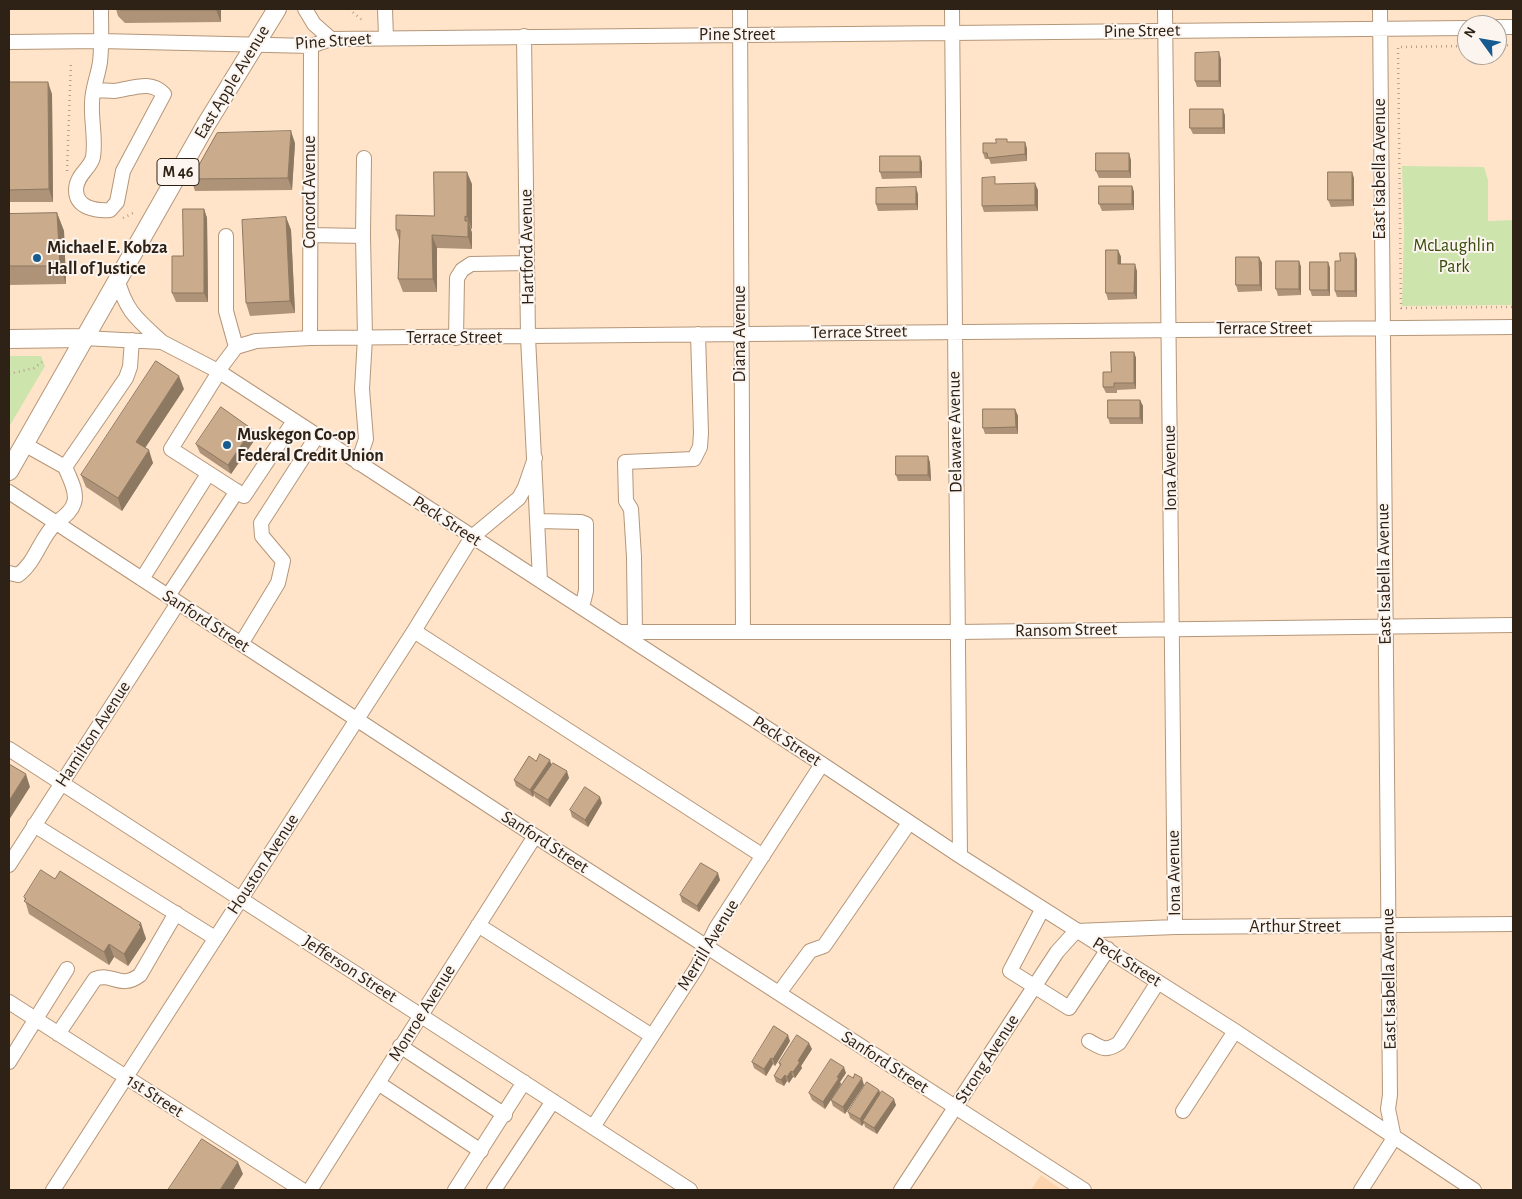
<!DOCTYPE html>
<html>
<head>
<meta charset="utf-8">
<style>
  body { margin:0 }
  #map { position:relative; width:1522px; height:1199px; overflow:hidden; background:#ffe4ca; font-family:"Alegreya Sans",sans-serif }
  canvas { display:block }
  .frame { position:absolute; inset:0; border:10px solid #2e2216; pointer-events:none }
  .north { position:absolute; left:1457px; top:15px; width:50px; height:50px; box-sizing:border-box; background:#fcf5ef; border:1px solid #aaa198; border-radius:50%; rotate:302deg; font-size:14px; font-weight:700; line-height:20px; text-align:center; color:#2e2216 }
  .north::after { content:''; display:block; margin:auto; width:18px; height:22px; background:#165c91; clip-path:polygon(50% 0,100% 100%,50% 72%,0 100%) }
</style>
</head>
<body>
<div id="map">
<canvas width="1522" height="1199"></canvas>
<div class="frame"></div>
<div class="north">N</div>
</div>
<script>
const ctx = document.querySelector('canvas').getContext('2d');
ctx.lineJoin = 'round';
function paint(path, color) { ctx.fillStyle = color; ctx.fill(path, 'evenodd'); }
function strokePath(path, color, width, dash) { ctx.strokeStyle = color; ctx.lineWidth = width; ctx.lineCap = dash ? 'butt' : 'round'; ctx.setLineDash(dash || []); ctx.stroke(path); }
function drawText(font, color, halo, rows, align = 'center') {
  ctx.font = font + ' "Alegreya Sans",sans-serif'; ctx.lineWidth = 4; ctx.setLineDash([]); ctx.textBaseline = 'middle'; ctx.strokeStyle = halo; ctx.fillStyle = color; for (const [text, x, y, turn = 0] of rows) {
    ctx.save(); ctx.translate(x, y); ctx.rotate((+turn || 0) * Math.PI / 180); ctx.textAlign = isNaN(turn) ? turn : align; if (halo) ctx.strokeText(text, 0, 0); ctx.fillText(text, 0, 0); ctx.restore();
  }
}
const built = new Path2D(`
  M1041 1175 1062 1190H1031Z`);
const green = new Path2D(`
  M1402 166 1484 167 1488 180V221L1513 220V305L1402 306 1404 230Z
  M9 356H41L45 366 9 427Z`);
const path = new Path2D(`
  M349 9 362 20
  M1467 46 1398 47 1401 308 1513 307
  M1497 46 1513 45
  M67 171 71 62
  M123 218 135 212
  M9 374 34 368 42 362`);
const minor = new Path2D(`
  M305 9 314 24 331 39
  M385 9 386 38
  M740 9 743 632
  M952 9 960 856
  M1165 9 1175 927
  M1497 27H1513
  M524 36 528 337 540 580
  M9 42 101 41 311 46 331 39 1467 28
  M94 90C101 90 108 91 114 91 132 89 150 79 164 94L123 171 117 202 110 210C96 211 76 208 76 190 76 175 91 168 93 157 96 139 91 121 92 103 92 89 98 76 100 62 102 45 101 26 101 9
  M310 235 363 236 365 338 362 389 366 439 358 463
  M226 236V311L236 347
  M363 236 364 158
  M117 278C126 312 137 319 162 342
  M83 338 162 342 218 371 822 764 960 856 1235 1031 1474 1190
  M310 338 311 46
  M456 338 457 278 462 270 471 264 527 263
  M218 371 236 347 256 341 310 338 1513 327
  M219 372 171 449 244 496 294 421
  M24 444 65 467 126 378 130 367 132 340
  M9 492 535 836 1084 1190
  M538 521 581 522 586 524V591L582 607
  M9 573 18 575C36 562 40 538 56 523 63 517 71 513 74 503 78 492 69 477 65 467
  M142 579 208 474
  M168 596 237 491
  M414 631 763 856
  M619 632H958L1513 625
  M635 632 634 557 631 509 626 501 625 462 694 459 700 447 701 433 698 334
  M241 644 278 583 283 561 262 536 261 523 317 436
  M9 749 690 1190
  M34 825 215 938
  M9 865 178 603
  M1042 910 1010 971 1069 1008 1108 949
  M478 925 652 1036
  M779 993 810 951 824 946 909 823
  M9 1002 302 1190
  M58 1034 95 979C113 972 120 990 140 975L176 913
  M1089 1041C1101 1048 1106 1052 1119 1043L1158 982
  M400 1046 505 1115
  M9 1062 67 969
  M378 1083 481 1151
  M1183 1111 1235 1031
  M593 1127 697 967 716 928 822 764
  M53 1190 414 631 472 537 519 498 525 487 535 458
  M310 1190 535 836
  M455 1190 524 1082
  M494 1190 553 1101
  M901 1190 1057 952 1076 931 1175 927 1513 924
  M1361 1190 1394 1138 1388 1109 1390 1095 1380 9`);
const major = new Path2D(`
  M9 339 83 338
  M9 471 207 123 277 9`);
const wall = new Path2D(`
  M116 9H221V22L125 23 118 16Z
  M1221 59V87H1197L1195 81Z
  M9 82 52 94 53 202H9Z
  M1223 109 1225 116V134H1193L1190 128Z
  M1008 142H1025L1027 149V161L991 164 989 159H985L983 153Z
  M295 143 292 190 195 191 191 179Z
  M1131 160V178H1099L1096 171Z
  M922 162V178L882 179 880 172Z
  M1354 178V206L1331 207 1328 200Z
  M472 184V229H471L472 233V249L437 248V292H403L398 279 399 240 396 230 434 216Z
  M997 184 1038 190V211L984 212 982 206Z
  M1132 186 1134 192V210L1102 211 1099 204Z
  M918 194V210L878 211 876 204Z
  M204 209 207 218 208 302H176L172 293 183 256Z
  M57 213 64 231 66 284 9 285V214Z
  M286 217 291 230 295 313 250 316 246 303Z
  M1118 250 1121 257V264L1137 271V299L1108 300 1106 293Z
  M1259 257 1262 263V291L1238 292 1236 285Z
  M1357 259V297H1337L1335 291Z
  M1299 261 1301 267V295L1278 296 1276 289Z
  M1328 262 1330 268V296H1312L1310 290Z
  M1134 352 1136 358V389L1117 390V393H1106L1103 387Z
  M184 389 145 448 153 463 122 511 86 487 81 475Z
  M1140 400 1143 406V424H1110L1108 418Z
  M1015 409 1018 416V434H985L983 428Z
  M256 438 231 474 200 453 196 444Z
  M928 456 930 463 931 481H898L896 475Z
  M536 761 551 765 569 778 550 807 535 797 534 794 533 797 516 786 514 780Z
  M602 803 588 827 572 817 570 810Z
  M720 880 699 912 682 902 680 895Z
  M24 897 145 935 146 939 128 966 114 957 109 965 29 914Z
  M790 1041 775 1066 773 1064 766 1076 754 1068 752 1062Z
  M812 1049 801 1066 802 1068 795 1078 793 1077 789 1083 787 1081 784 1086 776 1082 774 1076 780 1066 779 1063Z
  M846 1073 840 1082 841 1084 825 1109 812 1100 809 1093Z
  M853 1078 864 1085 845 1114 833 1106 831 1100Z
  M879 1090 880 1094 896 1105 877 1134 865 1127 864 1123 862 1126 850 1118 848 1112Z`);
const shadedWall = new Path2D(`
  M216 9H221V22L216 10Z
  M1219 52 1221 59V87L1219 81Z
  M48 82 52 94 53 202 49 189Z
  M1223 109 1225 116V134L1223 128Z
  M291 131 295 143 292 190 288 178Z
  M1025 142 1027 149V161L1025 154Z
  M1129 153 1131 160V178L1129 171Z
  M920 156 922 162V178L920 172Z
  M467 172 472 184V229L467 217Z
  M1352 172 1354 178V206L1352 200Z
  M1035 183 1038 190V211L1035 205Z
  M1132 186 1134 192V210L1132 204Z
  M916 187 918 194V210L916 204Z
  M204 209 207 218 208 302 204 293Z
  M57 213 64 231 66 284 60 266Z
  M465 216 468 224V221L472 233V249L468 237Z
  M286 217 291 230 295 313 290 301Z
  M432 235 437 248V292L433 279Z
  M1118 250 1121 257V271L1118 264Z
  M1355 253 1357 259V297L1355 291Z
  M1259 257 1262 263V291L1260 285Z
  M1299 261 1301 267V295L1299 289Z
  M1328 262 1330 268V296L1328 290Z
  M1135 264 1137 271V299L1134 293Z
  M1134 352 1136 358V389L1134 383Z
  M179 376 184 389 141 454 136 442Z
  M1140 400 1143 406V424L1140 418Z
  M1015 409 1018 416V434L1016 427Z
  M252 429 256 438 231 474 228 465Z
  M149 450 153 463 122 511 118 498Z
  M928 456 930 463 931 481 928 475Z
  M550 760 552 767 533 791 534 794 533 797 530 790Z
  M567 771 569 778 550 807 548 800Z
  M26 774 30 787 9 820V801Z
  M600 797 602 803 588 827 585 820Z
  M718 873 720 880 699 912 697 906Z
  M141 923 146 939 128 966 124 954Z
  M109 944 114 957 109 965 104 952Z
  M788 1035 790 1041 775 1066 773 1059Z
  M809 1043 812 1049 801 1066 802 1068 795 1078 793 1072 798 1061Z
  M771 1058 773 1064 766 1076 764 1069Z
  M844 1067 846 1073 840 1082 841 1084 825 1109 823 1102 837 1077Z
  M791 1071 793 1077 789 1083 787 1077Z
  M785 1075 787 1081 784 1086 781 1080Z
  M862 1078 864 1085 845 1114 843 1107Z
  M879 1090 881 1096 863 1121 864 1123 862 1126 860 1119Z
  M894 1099 896 1105 877 1134 874 1128Z
  M238 1162 243 1174 233 1190H220Z`);
const building = new Path2D(`
  M119 9H216V10H120Z
  M1219 52V81H1195V53Z
  M9 82H48L49 189 9 190Z
  M1190 109H1223V128H1190Z
  M291 131 288 178 191 179 217 133Z
  M996 139H1007V142H1025V154L988 158 987 153H983V143H996Z
  M1096 153H1129V171H1096Z
  M880 156H920V172H880Z
  M434 172H467V217L465 216V221H468V237L432 235 433 279H398L400 230H396V215L434 216Z
  M1328 172H1352V200H1328Z
  M995 177V184L1035 183V205L982 206V178Z
  M1099 186H1132V204H1099Z
  M916 187V204H876V188Z
  M183 209H204V293H172V256H183Z
  M57 213 60 266H9V214Z
  M286 217 290 301 246 303 242 220Z
  M1106 250H1118V264H1135L1134 293H1106Z
  M1340 253H1355V291H1335V261H1340Z
  M1236 257H1259L1260 285H1236Z
  M1276 261H1299V289H1276Z
  M1310 262H1328V290H1310Z
  M1111 352H1134V383H1114V387H1103V372H1111Z
  M156 361 179 376 136 442 149 450 118 498 81 475Z
  M1108 400H1140V418H1108Z
  M221 407 252 429 228 465 196 444Z
  M983 409H1015L1016 427 983 428Z
  M896 456H928V475H896Z
  M540 754 550 760 530 790 514 780 529 756 536 761Z
  M553 763 567 771 548 800 533 791Z
  M9 764 26 774 9 801Z
  M585 787 600 797 585 820 570 810Z
  M701 863 718 873 697 906 680 895Z
  M41 870 55 879 60 871 141 923 139 925 141 927 124 954 109 944 104 952 24 901 26 899 24 897Z
  M774 1026 788 1035 773 1059 771 1058 764 1069 752 1062Z
  M797 1035 809 1043 798 1061 800 1062 793 1072 791 1071 787 1077 785 1075 781 1080 774 1076 781 1064 779 1063Z
  M831 1059 844 1067 837 1077 839 1078 823 1102 809 1093Z
  M855 1074 862 1078 843 1107 831 1100 848 1075 853 1078Z
  M867 1082 879 1090 860 1119 848 1112Z
  M882 1091 894 1099 874 1128 863 1121Z
  M202 1139 238 1162 220 1190H168Z`);
const markers = [
  [37,258,5,"#165c91"],
  [227,445,5,"#165c91"]
];
const shields = [
  [178,172,42]
];
const shieldNames = [
  ["M 46",178,172]
];
const streetNames = [
  ["Pine Street",1142,31,-1],
  ["Pine Street",737,35],
  ["Pine Street",333,41,-4],
  ["East Apple Avenue",232,82,-59],
  ["East Isabella Avenue",1380,169,-90],
  ["Concord Avenue",310,192,-90],
  ["Hartford Avenue",527,247,-91],
  ["Terrace Street",1264,329],
  ["Terrace Street",859,332,-1],
  ["Diana Avenue",740,334,-90],
  ["Terrace Street",454,338],
  ["Delaware Avenue",955,432,-91],
  ["Iona Avenue",1170,468,-91],
  ["Peck Street",447,521,33],
  ["East Isabella Avenue",1384,574,-91],
  ["Sanford Street",206,621,33],
  ["Ransom Street",1066,630,-1],
  ["Hamilton Avenue",93,734,-57],
  ["Peck Street",787,741,33],
  ["Sanford Street",545,842,33],
  ["Houston Avenue",263,864,-57],
  ["Iona Avenue",1174,873,-91],
  ["Arthur Street",1295,927],
  ["Merrill Avenue",708,945,-59],
  ["Peck Street",1127,962,32],
  ["Jefferson Street",350,969,33],
  ["East Isabella Avenue",1389,979,-91],
  ["Monroe Avenue",422,1013,-58],
  ["Strong Avenue",987,1059,-57],
  ["Sanford Street",885,1062,33],
  ["1st Street",155,1096,33]
];
const parkNames = [
  ["McLaughlin",1454,246],
  ["Park",1454,267]
];
const poiNames = [
  ["Michael E. Kobza",47,248],
  ["Hall of Justice",47,269],
  ["Muskegon Co-op",237,435],
  ["Federal Credit Union",237,456]
];
paint(built, '#fcd5ae');
paint(green, '#cde4ad');
strokePath(minor, '#b59678', 16);
strokePath(major, '#b59678', 20);
strokePath(path, '#b6a08b', 2.5, [1, 4]);
strokePath(minor, '#fff', 14);
strokePath(major, '#fff', 18);
paint(wall, '#ae9378');
paint(shadedWall, '#8d7861');
paint(building, '#caab8b');
strokePath(building, '#8d7861', 1);
for (const [x, y, r, color] of markers) { const dot = new Path2D(); dot.arc(x, y, r, 0, 2 * Math.PI); ctx.fillStyle = color; ctx.fill(dot); strokePath(dot, '#fcf5ef', 2); }
for (const [x, y, w] of shields) { const box = new Path2D(); box.roundRect(x - w / 2, y - 13.5, w, 27, 4); ctx.fillStyle = '#fcf5ef'; ctx.fill(box); strokePath(box, '#2e2216', 1); }
drawText('bold 16px', '#2e2216', null, shieldNames);
drawText('18px', '#2e2216', '#fcf5ef', streetNames);
drawText('18px', '#364c08', '#fcf5ef', parkNames);
drawText('bold 18px', '#2e2216', '#fcf5ef', poiNames, 'left');
</script>
</body>
</html>
